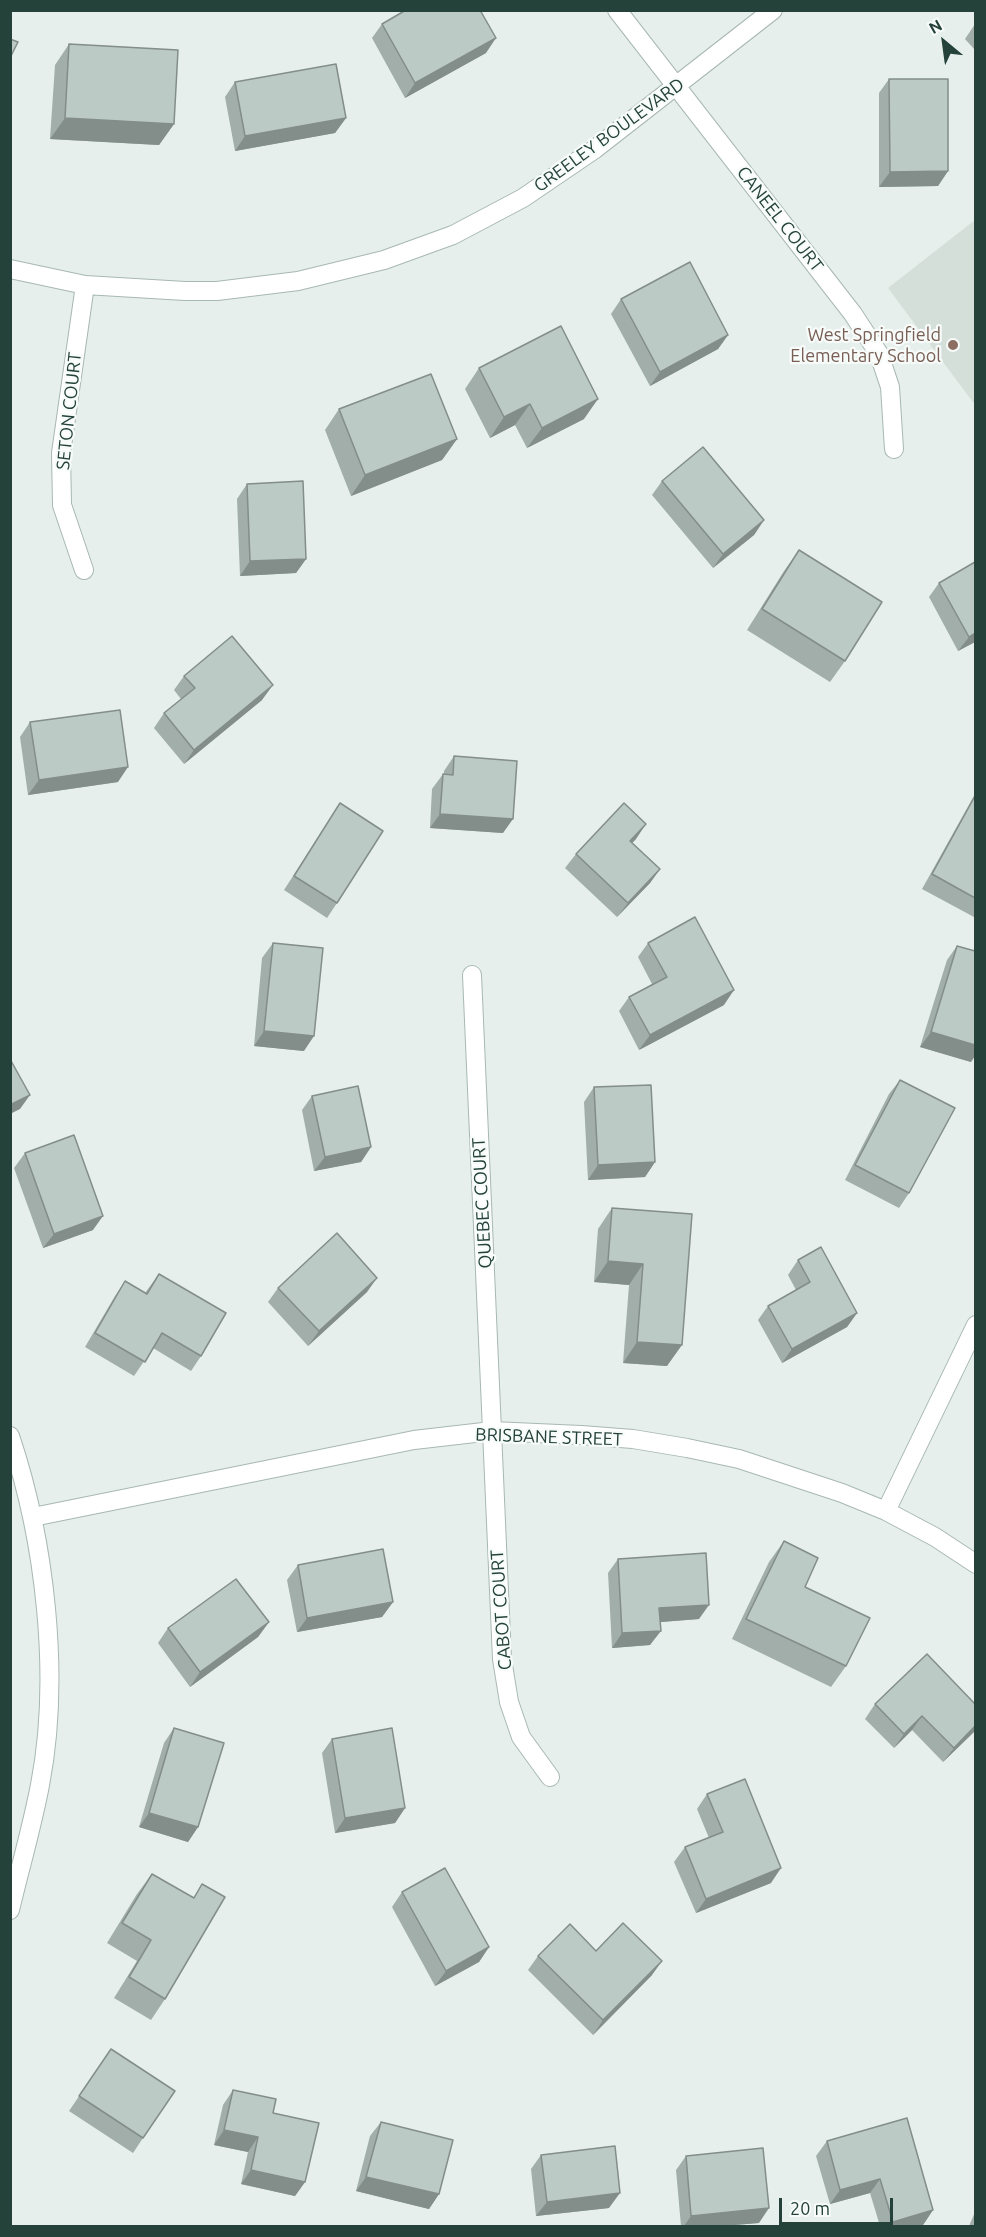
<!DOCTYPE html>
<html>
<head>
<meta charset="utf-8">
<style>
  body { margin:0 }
  #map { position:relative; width:986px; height:2237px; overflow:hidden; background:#e6efeb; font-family:Ubuntu,sans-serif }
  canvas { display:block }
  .frame { position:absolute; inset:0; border:12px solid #24423a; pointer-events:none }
  .north { position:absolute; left:914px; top:12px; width:60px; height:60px; -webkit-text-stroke:4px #f7fbf9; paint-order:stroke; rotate:331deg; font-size:16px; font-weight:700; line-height:24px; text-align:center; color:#24423a }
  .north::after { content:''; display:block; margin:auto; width:21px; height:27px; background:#24423a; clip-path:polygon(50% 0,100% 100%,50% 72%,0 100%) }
  .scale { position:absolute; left:779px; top:2198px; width:114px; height:27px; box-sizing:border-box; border:3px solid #24423a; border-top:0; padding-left:8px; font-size:18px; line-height:21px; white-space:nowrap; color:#24423a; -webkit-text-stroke:4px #f7fbf9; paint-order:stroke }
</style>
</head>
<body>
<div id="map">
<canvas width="986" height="2237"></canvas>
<div class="frame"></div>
<div class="north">N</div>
<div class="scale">20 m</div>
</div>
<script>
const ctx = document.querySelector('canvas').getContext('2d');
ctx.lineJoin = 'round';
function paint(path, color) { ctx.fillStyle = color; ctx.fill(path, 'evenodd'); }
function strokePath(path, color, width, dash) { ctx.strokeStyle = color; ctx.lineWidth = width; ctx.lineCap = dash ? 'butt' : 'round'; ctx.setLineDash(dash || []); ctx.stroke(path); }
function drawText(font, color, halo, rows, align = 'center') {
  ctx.font = font + ' Ubuntu,sans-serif'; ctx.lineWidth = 4.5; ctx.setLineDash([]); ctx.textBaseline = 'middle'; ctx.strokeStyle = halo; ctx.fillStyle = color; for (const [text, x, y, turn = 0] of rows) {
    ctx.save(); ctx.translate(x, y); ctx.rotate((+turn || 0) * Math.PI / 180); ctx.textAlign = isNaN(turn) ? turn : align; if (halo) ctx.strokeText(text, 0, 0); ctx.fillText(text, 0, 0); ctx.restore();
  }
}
const built = new Path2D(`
  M975 220V405L888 288Z`);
const minor = new Path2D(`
  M617 10 853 314 879 354 890 387 894 449
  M10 269 85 285 185 291H217L298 281 384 260 453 235 523 198 595 149 773 10
  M84 570 62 505 61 453 85 285
  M472 975 502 1659 509 1702 521 1737 550 1777
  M10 1436C45 1540 61 1676 40 1785 32 1827 20 1868 10 1910
  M886 1511 976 1325
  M33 1517 414 1440 492 1431 581 1435 633 1439 687 1448 739 1459 842 1493 886 1511 935 1537 976 1564`);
const wall = new Path2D(`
  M382 24 486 53 405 98 372 38Z
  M975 24V50L965 39Z
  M69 44 174 124 159 145 50 139 55 65Z
  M889 79 948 171 938 186 879 187V93Z
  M235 82 346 118 335 133 235 151 225 97Z
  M621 299 728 335 718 349 650 386 611 314Z
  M479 368 584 419 527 448 515 425 490 438 465 389Z
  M339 409 457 439 442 460 351 496 325 430Z
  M662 481 764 520 754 535 713 568 652 495Z
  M247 484 306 559 296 573 240 576 237 499Z
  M799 550 845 661 830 682 747 630 784 571Z
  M939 583 975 642 958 651 929 597Z
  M184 676 262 700 184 764 154 728 164 713 181 699 174 690Z
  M30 722 118 782 28 795 20 737Z
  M454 756 503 833 430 828 432 789 443 774 444 775V771Z
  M975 794V914L974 917 922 889 971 801Z
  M340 803 337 903 327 918 284 890Z
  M636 839 632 843 660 869 650 883 617 917 565 868 576 854Z
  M273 943 304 1051 254 1046 262 958Z
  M648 943 724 1005 639 1050 619 1011 629 997 652 984 638 957Z
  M957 946 971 1062 920 1047 947 960Z
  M900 1080 909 1193 899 1208 845 1180 889 1094Z
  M594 1087 655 1162 645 1177 588 1180 584 1102Z
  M312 1096 371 1147 361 1162 314 1171 302 1110Z
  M25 1153 93 1230 43 1248 14 1168Z
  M612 1208 692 1214 667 1366 623 1363 629 1285 594 1282 598 1229Z
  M798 1260 857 1313 847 1327 782 1363 758 1320 768 1306 796 1290 788 1275Z
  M159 1274 201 1356 191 1371 153 1348 134 1376 85 1347 115 1296 125 1281 145 1293Z
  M278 1288 367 1292 308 1346 268 1302Z
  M784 1541 805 1587 846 1666 831 1687 732 1639 769 1562Z
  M618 1559 699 1619 660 1622 650 1645 612 1648 608 1573Z
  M298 1565 393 1602 382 1617 297 1632 287 1580Z
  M269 1622 258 1637 190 1687 158 1643 168 1628Z
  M927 1654 975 1731 943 1762 912 1730 894 1748 865 1719 875 1704Z
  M174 1728 198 1827 188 1842 139 1827 164 1743Z
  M332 1739 405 1808 395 1823 335 1833 322 1753Z
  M707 1794 771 1883 696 1913 674 1862 685 1847 709 1838 697 1809Z
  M152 1874 193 1898 202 1884 165 1999 151 2020 114 1998 137 1961 107 1943 137 1894Z
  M402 1892 489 1947 479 1962 435 1986 392 1907Z
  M596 1951 652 1975 593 2035 528 1970 538 1956Z
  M111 2049 143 2138 133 2153 69 2111Z
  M233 2090 273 2113 305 2182 295 2196 241 2184 248 2152 214 2145 223 2105Z
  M381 2122 439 2194 429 2209 356 2191 370 2136Z
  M827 2141 933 2210 923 2225 917 2226H880L870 2193 830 2204 816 2156Z
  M541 2155 609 2208 536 2216 531 2169Z
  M686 2156 759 2223 722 2226H681L676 2170Z
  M975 2212V2226H969Z`);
const shadedWall = new Path2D(`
  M496 38 486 53 405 98 415 83Z
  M65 118 174 124 159 145 50 139Z
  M346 118 335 133 235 151 245 136Z
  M948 171 938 186 879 187 890 172Z
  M728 335 718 349 650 386 660 372Z
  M598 399 584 419 527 448 542 428Z
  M530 404 515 425 490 438 504 417Z
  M457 439 442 460 351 496 365 475Z
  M764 520 754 535 713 568 723 554Z
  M306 559 296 573 240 576 250 561Z
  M975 633V642L958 651 969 637Z
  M273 685 262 700 184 764 194 750Z
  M128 767 118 782 28 795 39 780Z
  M440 814 513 819 503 833 430 828Z
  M646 824 636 839 620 855 630 841Z
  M660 869 650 883 617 917 628 903Z
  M734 990 724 1005 639 1050 650 1035Z
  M264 1031 314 1036 304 1051 254 1046Z
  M931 1032 975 1045V1056L971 1062 920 1047Z
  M30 1095 20 1109 10 1114V1105Z
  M371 1147 361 1162 314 1171 325 1157Z
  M655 1162 645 1177 588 1180 598 1165Z
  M103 1216 93 1230 43 1248 54 1234Z
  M608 1261 643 1264 629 1285 594 1282Z
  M377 1278 367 1292 308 1346 319 1331Z
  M857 1313 847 1327 782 1363 792 1349Z
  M637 1342 682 1345 667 1366 623 1363Z
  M393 1602 382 1617 297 1632 307 1618Z
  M709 1605 699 1619 649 1623 659 1608Z
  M269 1622 258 1637 190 1687 200 1672Z
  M661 1631 650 1645 612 1648 622 1633Z
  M922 1716 912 1730 894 1748 904 1734Z
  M975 1726V1731L943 1762 954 1748Z
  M405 1808 395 1823 335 1833 345 1818Z
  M149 1813 198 1827 188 1842 139 1827Z
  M781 1868 771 1883 696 1913 706 1899Z
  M489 1947 479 1962 435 1986 446 1971Z
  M662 1961 652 1975 593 2035 603 2020Z
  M224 2130 258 2137 248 2152 214 2145Z
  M251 2170 305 2182 295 2196 241 2184Z
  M366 2177 439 2194 429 2209 356 2191Z
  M880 2179 870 2193 830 2204 840 2190Z
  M620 2193 609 2208 536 2216 547 2202Z
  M769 2208 759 2223 722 2226H684L691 2216Z
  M933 2210 923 2225 917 2226H890L893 2222Z`);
const building = new Path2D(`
  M406 10H480L496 38 415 83 382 24Z
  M10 39 18 42 10 58Z
  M69 44 178 50 174 124 65 118Z
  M336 64 346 118 245 136 235 82Z
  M889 79H948V171L890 172Z
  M690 262 728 335 660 372 621 299Z
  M561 326 598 399 542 428 530 404 504 417 479 368Z
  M431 374 457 439 365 475 339 409Z
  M703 447 764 520 723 554 662 481Z
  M303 481 306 559 250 561 247 484Z
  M799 550 882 602 845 661 762 609Z
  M975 562V633L969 637 939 583Z
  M232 636 273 685 194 750 164 713 195 688 184 676Z
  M120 710 128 767 39 780 30 722Z
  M454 756 517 761 513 819 440 814 443 774 453 775Z
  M975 796V898L932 874Z
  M340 803 383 831 337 903 294 876Z
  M624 803 646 824 630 841 660 869 628 903 576 854Z
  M695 917 734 990 650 1035 629 997 667 977 648 943Z
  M273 943 323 948 314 1036 264 1031Z
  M957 946 975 951V1045L931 1032Z
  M10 1059 30 1095 10 1105Z
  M900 1080 955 1108 909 1193 855 1165Z
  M651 1085 655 1162 598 1165 594 1087Z
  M358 1086 371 1147 325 1157 312 1096Z
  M74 1135 103 1216 54 1234 25 1153Z
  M612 1208 692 1214 682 1345 637 1342 643 1264 608 1261Z
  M337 1233 377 1278 319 1331 278 1288Z
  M821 1247 857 1313 792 1349 768 1306 810 1282 798 1260Z
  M159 1274 226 1313 201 1356 162 1333 145 1362 95 1333 125 1281 147 1294Z
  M784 1541 818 1558 805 1587 870 1618 846 1666 746 1619Z
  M383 1549 393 1602 307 1618 298 1565Z
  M706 1553 709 1605 659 1608 661 1631 622 1633 618 1559Z
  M236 1579 269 1622 200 1672 168 1628Z
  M927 1654 975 1704V1726L954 1748 922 1716 904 1734 875 1704Z
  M174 1728 224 1743 198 1827 149 1813Z
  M392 1728 405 1808 345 1818 332 1739Z
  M745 1779 781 1868 706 1899 685 1847 723 1832 707 1794Z
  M445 1868 489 1947 446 1971 402 1892Z
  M152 1874 194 1898 202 1884 225 1897 165 1999 129 1977 151 1940 122 1923Z
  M623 1923 662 1961 603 2020 538 1956 570 1924 596 1951Z
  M111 2049 175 2091 143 2138 79 2096Z
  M233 2090 276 2099 273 2113 319 2123 305 2182 251 2170 258 2137 224 2130Z
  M907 2118 933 2210 893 2222 880 2179 840 2190 827 2141Z
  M381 2122 453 2140 439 2194 366 2177Z
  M615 2146 620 2193 547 2202 541 2155Z
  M763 2148 769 2208 691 2216 686 2156Z`);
const markers = [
  [953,345,6,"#8d6e63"]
];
const streetNames = [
  ["GREELEY BOULEVARD",609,135,-36],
  ["CANEEL COURT",780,219,52],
  ["SETON COURT",69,411,-84],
  ["QUEBEC COURT",482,1203,-93],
  ["BRISBANE STREET",549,1437,2],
  ["CABOT COURT",501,1610,-94]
];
const educationNames = [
  ["West Springfield",941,335],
  ["Elementary School",941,356]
];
paint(built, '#d4dfda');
strokePath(minor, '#a8b8b2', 20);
strokePath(minor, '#fff', 18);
paint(wall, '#a1aea9');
paint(shadedWall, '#838d89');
paint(building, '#bbcac4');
strokePath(building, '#838d89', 1.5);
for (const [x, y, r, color] of markers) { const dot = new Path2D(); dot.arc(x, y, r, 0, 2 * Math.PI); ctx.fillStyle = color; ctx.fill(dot); strokePath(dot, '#f7fbf9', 2); }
drawText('18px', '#24423a', '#f7fbf9', streetNames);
drawText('18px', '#785e54', '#f7fbf9', educationNames, 'right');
</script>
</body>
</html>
